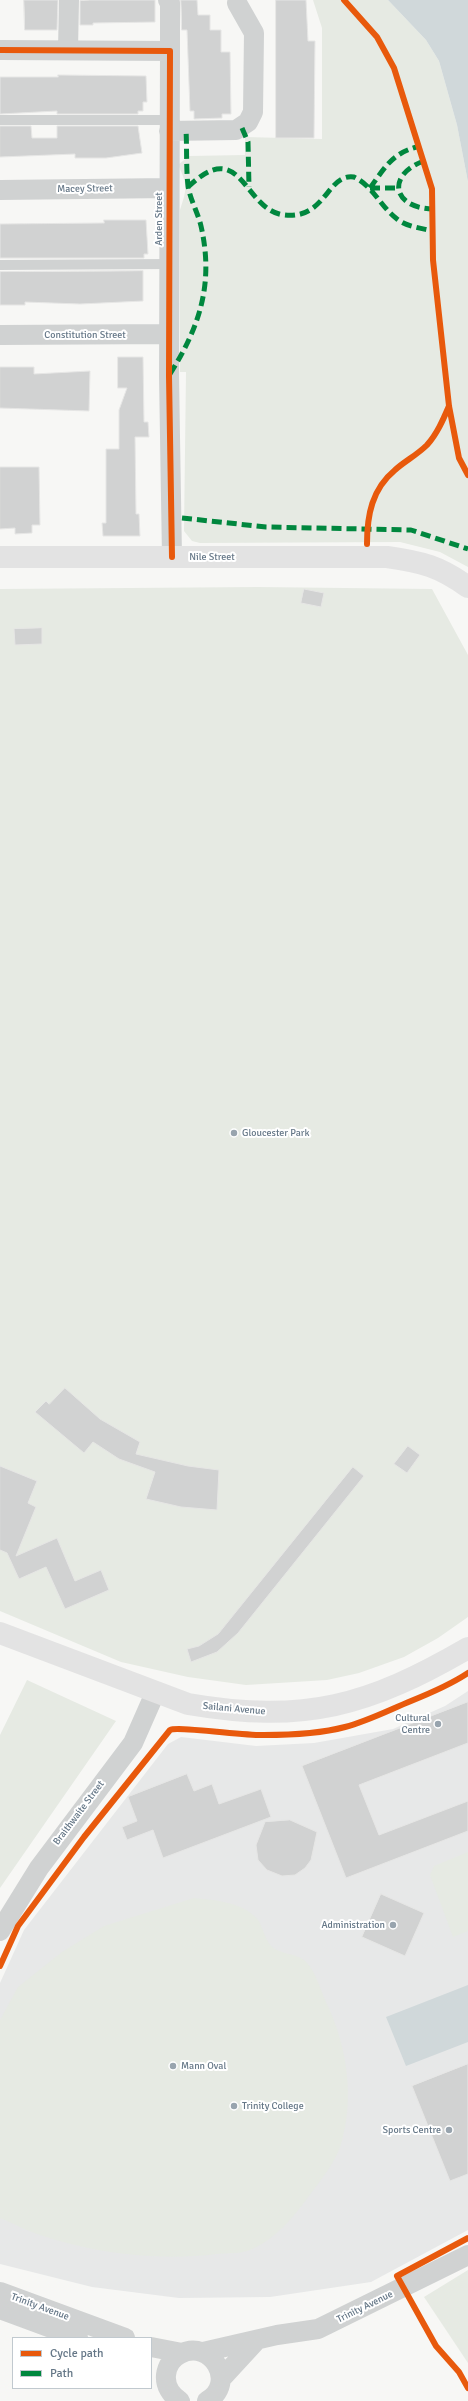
<!DOCTYPE html>
<html>
<head>
<meta charset="utf-8">
<style>
  body { margin:0 }
  #map { position:relative; width:468px; height:2401px; overflow:hidden; background:#f7f7f5; font-family:Signika,sans-serif }
  canvas { display:block }
  .legend { position:absolute; left:12px; top:2337px; width:140px; height:52px; box-sizing:border-box; background:#fff; border:1px solid #c1c9cf; margin:0; padding:5px 7px; list-style:none; font-size:12px; color:#657787 }
  .legend li { display:flex; align-items:center; gap:8px; height:20px }
  .legend b { width:20px; border:1px solid #c1c9cf }
</style>
</head>
<body>
<div id="map">
<canvas width="468" height="2401"></canvas>
<ul class="legend">
<li><b style="height:5px;background:#e8590c"></b>Cycle path</li>
<li><b style="height:5px;background:#00873e"></b>Path</li>
</ul>
</div>
<script>
const ctx = document.querySelector('canvas').getContext('2d');
ctx.lineJoin = 'round';
function paint(path, color) { ctx.fillStyle = color; ctx.fill(path, 'evenodd'); }
function strokePath(path, color, width, dash) { ctx.strokeStyle = color; ctx.lineWidth = width; ctx.lineCap = dash ? 'butt' : 'round'; ctx.setLineDash(dash || []); ctx.stroke(path); }
function drawText(font, color, halo, rows, align = 'center') {
  ctx.font = font + ' Signika,sans-serif'; ctx.lineWidth = 4; ctx.setLineDash([]); ctx.textBaseline = 'middle'; ctx.strokeStyle = halo; ctx.fillStyle = color; for (const [text, x, y, turn = 0] of rows) {
    ctx.save(); ctx.translate(x, y); ctx.rotate((+turn || 0) * Math.PI / 180); ctx.textAlign = isNaN(turn) ? turn : align; if (halo) ctx.strokeText(text, 0, 0); ctx.fillText(text, 0, 0); ctx.restore();
  }
}
const built = new Path2D(`
  M468 1691V2230L371 2282 270 2297 179 2298 92 2287 0 2264V1983L24 1930 168 1744 181 1737 256 1746 314 1743 393 1729 445 1706Z`);
const green = new Path2D(`
  M313 0H388L426 40 439 61 457 125 468 182V567L440 552 400 542 200 543 192 541 184 531 186 372H180V210C187 189 188 185 178 165L189 156 245 155V137L322 139V28Z
  M258 587 432 589 468 655V1617L438 1638 404 1657 359 1673 327 1680 246 1685 188 1677 121 1662 0 1611V589Z
  M27 1680 116 1721 0 1888V1735Z
  M468 1852V1931L453 1937 430 1875 434 1866Z
  M194 1898C214 1900 244 1902 258 1920 263 1927 264 1938 271 1946 278 1954 295 1953 304 1960 315 1969 320 1989 326 2002 347 2045 355 2098 341 2144 336 2162 317 2185 306 2200 291 2220 274 2240 250 2250 240 2254 227 2253 217 2254 159 2261 96 2254 40 2235 27 2231 13 2223 0 2218V2020L18 1987 62 1952 104 1926Z
  M468 2270V2363L424 2297Z`);
const water = new Path2D(`
  M388 0H468V182L457 125 439 61 426 40Z
  M468 1985V2042L406 2066 386 2017Z`);
const building = new Path2D(`
  M24 0H58L57 30H25Z
  M90 0H155V22L93 23V25H80V1Z
  M181 0H197L198 15H210V30H221V52H230L231 114H222V118L194 119V111H190L187 30H182Z
  M276 0H306L308 41H315L314 138H276Z
  M58 75 146 76 147 102H143V111H138V114H57V111L0 114V77H58Z
  M0 126H31L32 138H57V126H138L142 153 106 158H75V154L0 157Z
  M104 220H146L148 254H144V258H0V224L104 223Z
  M143 271V301L80 304 25 302V305H0V272Z
  M118 357H143L144 422H148L149 437H135L136 514H139L140 536H103L102 523H106V449H119V410L127 388H118Z
  M0 367H34V374L90 371 89 411 0 408Z
  M0 467H39L40 525H32V533L15 534V528L0 529Z
  M304 589 324 593 321 607 301 603Z
  M42 628V644L15 645 14 629Z
  M65 1388 100 1419 140 1442 136 1454 188 1466 219 1470 217 1510 181 1507 146 1499 155 1472 119 1459 93 1442 84 1453 35 1412 46 1401 49 1404Z
  M408 1446 420 1455 407 1473 394 1464Z
  M0 1466 37 1481 28 1503 36 1507 16 1556 57 1538 75 1581 101 1570 109 1590 65 1609 46 1567 19 1579 7 1553 0 1550Z
  M353 1467 364 1476 238 1633 217 1652 191 1662 187 1649 199 1646 218 1634Z
  M468 1702V1743L359 1785 379 1835 468 1801V1831L346 1878 302 1766Z
  M187 1774 194 1791 212 1784 219 1804 261 1789 271 1817 163 1858 153 1830 127 1840 122 1827 137 1821 128 1797Z
  M290 1820 317 1832 311 1860 305 1868 295 1875 282 1876 267 1870 258 1860 256 1845 265 1822Z
  M381 1894 424 1913 405 1956 362 1937Z
  M468 2064V2174L450 2181 412 2086Z`);
const lane = new Path2D(`
  M0 120H169
  M0 265 170 264`);
const street = new Path2D(`
  M168 0 170 3V51
  M0 50 170 51 169 376 172 557
  M68 50 69 0
  M169 131 236 130 248 122 253 112 254 33 237 3
  M0 190 169 188
  M0 335 169 334
  M0 1931 39 1868 133 1743 155 1693
  M0 2292 125 2338
  M0 2309 78 2338
  M151 2347 182 2353
  M203 2352 277 2335 318 2329 468 2255
  M221 2379 256 2341
  M180 2401C171 2395 165 2386 166 2375 167 2366 172 2358 180 2354 211 2338 238 2383 207 2401`);
const secondary = new Path2D(`
  M0 557H387C422 562 439 566 468 587
  M0 1633 188 1704C305 1724 368 1706 468 1648`);
const quiet = new Path2D(`
  M242 128 248 142 249 187
  M424 161C387 174 391 208 433 209
  M188 187C242 135 243 210 284 215 326 220 327 173 354 177 373 186 380 206 397 219 407 227 421 228 433 231
  M370 188C386 166 392 153 420 146
  M370 188H400
  M170 374C200 326 214 283 201 226 198 213 190 199 188 186 186 168 187 148 186 130
  M182 518 266 527 411 530 468 549`);
const cycleway = new Path2D(`
  M344 0 377 37 394 68 432 189 433 260 449 406 459 458 468 475
  M0 50 170 51 169 376 172 557
  M367 544C367 515 372 489 395 470 405 461 417 455 427 445 437 434 443 420 449 406
  M0 1966 18 1926 84 1837 170 1730C177 1726 247 1736 264 1735 290 1735 319 1734 345 1727 368 1721 389 1710 411 1701 431 1693 450 1685 468 1673
  M468 2238 397 2276 436 2346 459 2372 468 2388`);
const markers = [
  [234,1133,4,"#98a4ae"],
  [438,1724,4,"#98a4ae"],
  [393,1925,4,"#98a4ae"],
  [173,2066,4,"#98a4ae"],
  [234,2106,4,"#98a4ae"],
  [449,2130,4,"#98a4ae"]
];
const streetNames = [
  ["Macey Street",85,189,-1],
  ["Arden Street",159,219,-90],
  ["Constitution Street",85,335],
  ["Nile Street",212,557],
  ["Sailani Avenue",234,1709,5],
  ["Braithwaite Street",79,1813,-53],
  ["Trinity Avenue",40,2307,20],
  ["Trinity Avenue",365,2307,-26]
];
const poiNames = [
  ["Gloucester Park",242,1133],
  ["Cultural",430,1718,"right"],
  ["Centre",430,1730,"right"],
  ["Administration",385,1925,"right"],
  ["Mann Oval",181,2066],
  ["Trinity College",242,2106],
  ["Sports Centre",441,2130,"right"]
];
paint(built, '#e7e8e8');
paint(green, '#e6eae3');
paint(water, '#d0d8da');
paint(building, '#d1d2d2');
strokePath(building, '#e6e6e5', 1);
strokePath(lane, '#d0d2d2', 10);
strokePath(street, '#d0d2d2', 20);
strokePath(secondary, '#e3e3e3', 22);
strokePath(quiet, '#00873e', 5, [10, 5]);
strokePath(cycleway, '#e8590c', 6);
for (const [x, y, r, color] of markers) { const dot = new Path2D(); dot.arc(x, y, r, 0, 2 * Math.PI); ctx.fillStyle = color; ctx.fill(dot); strokePath(dot, '#fff', 1.5); }
drawText('10px', '#657787', '#fff', streetNames);
drawText('10px', '#657787', '#fff', poiNames, 'left');
</script>
</body>
</html>
